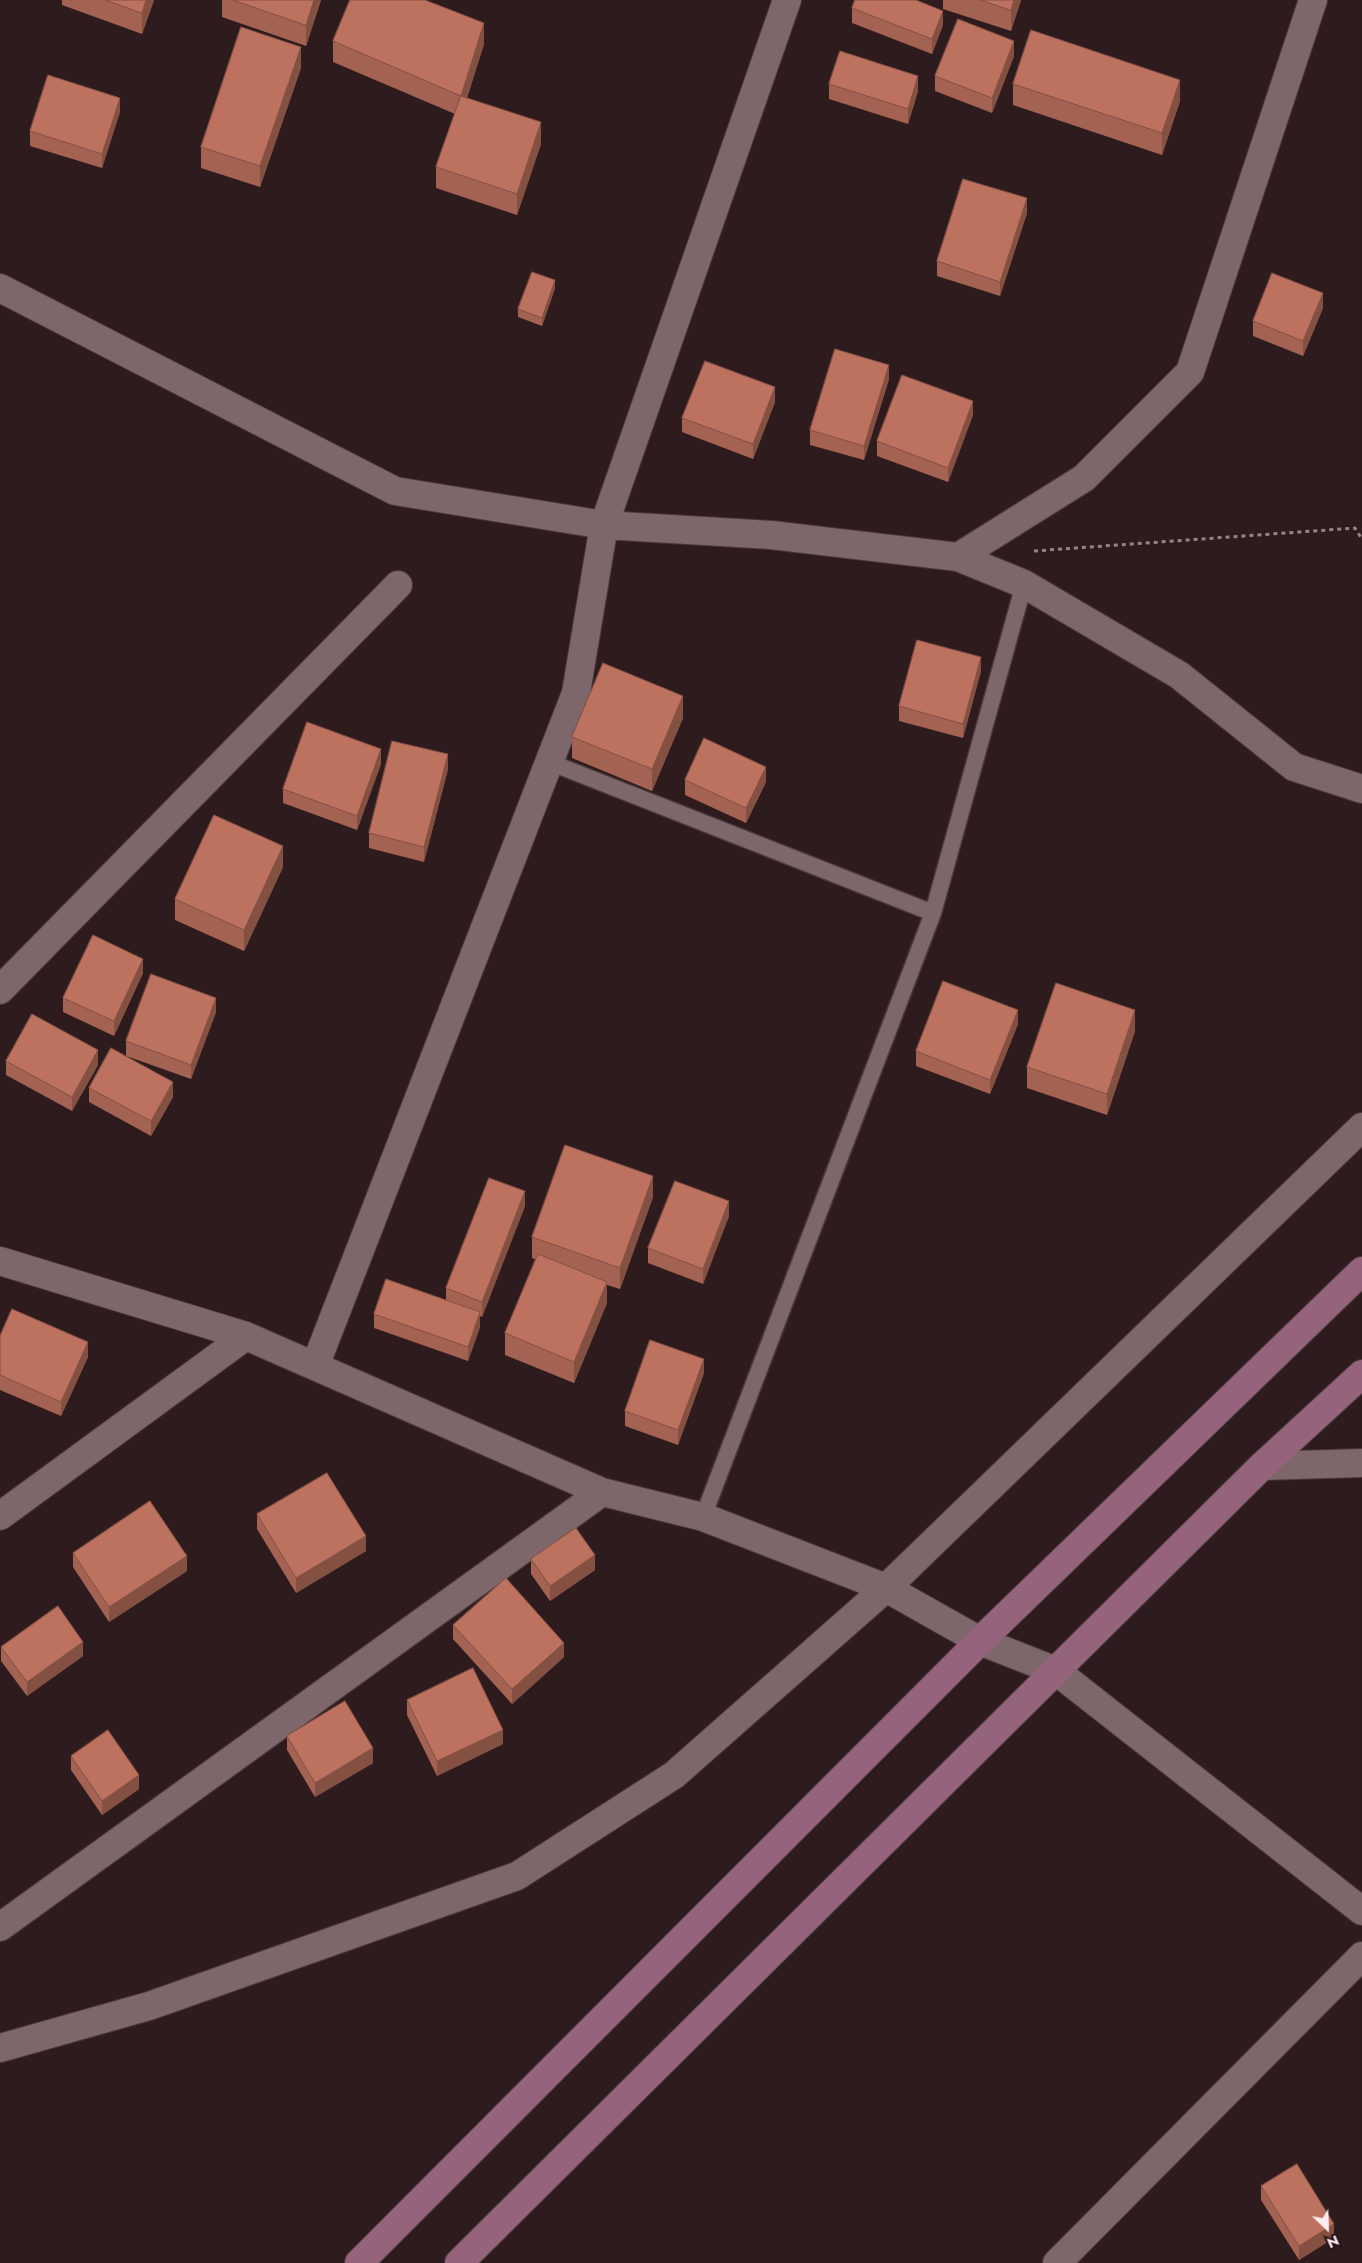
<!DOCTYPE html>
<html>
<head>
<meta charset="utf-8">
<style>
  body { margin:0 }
  #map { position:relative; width:1362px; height:2263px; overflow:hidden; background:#2e1b1e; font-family:Jost,sans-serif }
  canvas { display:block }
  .north { position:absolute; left:1302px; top:2203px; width:50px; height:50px; -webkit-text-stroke:4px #241215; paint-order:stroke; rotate:156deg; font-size:14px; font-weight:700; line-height:20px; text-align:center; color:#fdeff1 }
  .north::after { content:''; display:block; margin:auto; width:18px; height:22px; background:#fdeff1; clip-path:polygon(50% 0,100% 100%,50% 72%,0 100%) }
</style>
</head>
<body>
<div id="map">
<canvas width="1362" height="2263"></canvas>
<div class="north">N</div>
</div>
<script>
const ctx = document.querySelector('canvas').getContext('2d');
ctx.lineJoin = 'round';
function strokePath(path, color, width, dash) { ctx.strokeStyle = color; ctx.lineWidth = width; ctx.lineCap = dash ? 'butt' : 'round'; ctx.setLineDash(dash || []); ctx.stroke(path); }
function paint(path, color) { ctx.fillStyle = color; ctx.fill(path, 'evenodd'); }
const path = new Path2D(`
  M1034 551 1355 528 1362 539`);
const lane = new Path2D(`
  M549 762 933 913 703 1517
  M933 913 1024 584`);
const street = new Path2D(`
  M0 288 395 491 604 525 771 535 958 557 1024 584 1179 675 1294 767 1362 789
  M958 557 1084 478 1190 372 1313 0
  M0 990 398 585
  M0 1261 246 1336 602 1492 703 1517 886 1588 980 1641 1056 1671 1362 1911
  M315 1366 576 693 604 525 787 0
  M1262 1466 1362 1463
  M0 1516 246 1336
  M0 1927 602 1492
  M0 2048 149 2006 517 1876 674 1775 886 1588 1362 1127
  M1057 2263 1362 1956`);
const secondary = new Path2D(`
  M359 2263 980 1641 1362 1271
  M459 2263 1262 1466 1362 1374`);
const wall = new Path2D(`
  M62 0H154L142 34 62 5Z
  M222 0H321L306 46 222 17Z
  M943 0H1021L1011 31 943 9Z
  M852 8 943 25 932 54 852 23Z
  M333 41 484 44 467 98 541 144 517 215 436 188V167L455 114 333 62Z
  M1014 56 992 113 935 91V76Z
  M301 68 260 187 201 168V147Z
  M829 84 918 91 908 124 829 99Z
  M1013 84 1180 101 1162 155 1013 105Z
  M120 112 102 168 30 146V131Z
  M1027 213 1000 296 937 276V261Z
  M555 288 542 326 518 317V309Z
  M1323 308 1303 356 1253 336V321Z
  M889 379 864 460 810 445V430Z
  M775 402 753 459 682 432V418Z
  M973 415 948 482 877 456V441Z
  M981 671 963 738 899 721V706Z
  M683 718 652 791 572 758V737Z
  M381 764 357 830 283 803V789Z
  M448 769 424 862 369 848V833Z
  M685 780 766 782 746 823 685 795Z
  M283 867 244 951 175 920V899Z
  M143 973 114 1036 63 1012V998Z
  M216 1012 191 1079 126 1056V1041Z
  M1018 1024 990 1094 916 1066V1051Z
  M1135 1031 1107 1115 1027 1088V1067Z
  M6 1061 98 1065 72 1111 6 1075Z
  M89 1088 173 1097 151 1136 89 1102Z
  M653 1197 620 1289 607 1285V1303L574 1383 505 1355V1333L536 1260 532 1258V1237Z
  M525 1206 482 1317 480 1316V1327L468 1361 374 1328V1314L446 1300V1288Z
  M729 1216 703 1284 648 1263V1248Z
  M0 1336 88 1357 61 1416 0 1390Z
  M704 1373 678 1445 625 1426V1411Z
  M257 1514 366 1551 296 1593 257 1529Z
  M73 1553 187 1571 109 1622 73 1567Z
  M531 1559 595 1570 550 1601 531 1574Z
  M453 1625 564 1657 512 1704 453 1639Z
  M1 1647 83 1656 27 1696 1 1661Z
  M407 1700 503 1744 437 1776 407 1715Z
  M287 1736 373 1763 315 1797 287 1750Z
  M71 1756 139 1789 102 1815 71 1770Z
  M1261 2186 1334 2238 1299 2260 1261 2200Z`);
const shadedWall = new Path2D(`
  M146 0H154L142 34V13Z
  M314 0H321L306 46V25Z
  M1014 0H1021L1011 31V10Z
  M943 11V25L932 54V39Z
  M484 23V44L461 117V96Z
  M1014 41V56L992 113V98Z
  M301 47V68L260 187V166Z
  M918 76V91L908 124V109Z
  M1180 80V101L1162 155V133Z
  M120 98V112L102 168V154Z
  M541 122V144L517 215V194Z
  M1027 198V213L1000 296V282Z
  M555 280V288L542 326V318Z
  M1323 293V308L1303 356V341Z
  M889 365V379L864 460V446Z
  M775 387V402L753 459V444Z
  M973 401V415L948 482V468Z
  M981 657V671L963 738V724Z
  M683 696V718L652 791V769Z
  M381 749V764L357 830V816Z
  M448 754V769L424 862V847Z
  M766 767V782L746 823V808Z
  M283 846V867L244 951V930Z
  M143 959V973L114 1036V1021Z
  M216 998V1012L191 1079V1065Z
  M1018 1010V1024L990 1094V1080Z
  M1135 1010V1031L1107 1115V1094Z
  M98 1050V1065L72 1111V1097Z
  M173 1082V1097L151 1136V1121Z
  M653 1176V1197L620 1289V1268Z
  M525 1191V1206L482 1317V1302Z
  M729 1201V1216L703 1284V1269Z
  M607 1282V1303L574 1383V1362Z
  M480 1312V1327L468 1361V1347Z
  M88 1342V1357L61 1416V1402Z
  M704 1359V1373L678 1445V1430Z
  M366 1536V1551L296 1593V1578Z
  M595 1555V1570L550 1601V1586Z
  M187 1556V1571L109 1622V1607Z
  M83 1642V1656L27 1696V1682Z
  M564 1643V1657L512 1704V1689Z
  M503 1730V1744L437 1776V1761Z
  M373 1748V1763L315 1797V1783Z
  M139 1775V1789L102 1815V1801Z
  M1334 2224V2238L1299 2260V2246Z`);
const building = new Path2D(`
  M106 0H146L142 13Z
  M233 0H314L306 25Z
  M350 0H425L484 23 461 96 333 41Z
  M855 0H916L943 11 932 39 852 8Z
  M981 0H1014L1011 10Z
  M958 19 1014 41 992 98 935 76Z
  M241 27 301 47 260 166 201 147Z
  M1031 30 1180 80 1162 133 1013 84Z
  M840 51 918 76 908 109 829 84Z
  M48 75 120 98 102 154 30 131Z
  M461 96 541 122 517 194 436 167Z
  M963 179 1027 198 1000 282 937 261Z
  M532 272 555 280 542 318 518 309Z
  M1272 273 1323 293 1303 341 1253 321Z
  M835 349 889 365 864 446 810 430Z
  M705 361 775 387 753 444 682 418Z
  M902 375 973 401 948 468 877 441Z
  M917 640 981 657 963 724 899 706Z
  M603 663 683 696 652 769 572 737Z
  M307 722 381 749 357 816 283 789Z
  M704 738 766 767 746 808 685 780Z
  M392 741 448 754 424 847 369 833Z
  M214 815 283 846 244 930 175 899Z
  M93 935 143 959 114 1021 63 998Z
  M151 974 216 998 191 1065 126 1041Z
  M943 981 1018 1010 990 1080 916 1051Z
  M1056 983 1135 1010 1107 1094 1027 1067Z
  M32 1014 98 1050 72 1097 6 1061Z
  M111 1048 173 1082 151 1121 89 1088Z
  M565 1145 653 1176 620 1268 532 1237Z
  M489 1178 525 1191 482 1302 446 1288Z
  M675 1181 729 1201 703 1269 648 1248Z
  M538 1254 607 1282 574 1362 505 1333Z
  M386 1279 480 1312 468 1347 374 1314Z
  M12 1309 88 1342 61 1402 0 1375V1336Z
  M650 1340 704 1359 678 1430 625 1411Z
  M327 1473 366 1536 296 1578 257 1514Z
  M150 1501 187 1556 109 1607 73 1553Z
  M576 1528 595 1555 550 1586 531 1559Z
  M506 1578 564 1643 512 1689 453 1625Z
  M58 1606 83 1642 27 1682 1 1647Z
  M473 1668 503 1730 437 1761 407 1700Z
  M345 1701 373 1748 315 1783 287 1736Z
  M108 1730 139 1775 102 1801 71 1756Z
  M1297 2164 1334 2224 1299 2246 1261 2186Z`);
strokePath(lane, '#48393b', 19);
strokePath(street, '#48393b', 30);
strokePath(secondary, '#48393b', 30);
strokePath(path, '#948486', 3, [4, 4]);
strokePath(lane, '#7e676a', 16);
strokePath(street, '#7e676a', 28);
strokePath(secondary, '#95637b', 28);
paint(wall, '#a36252');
paint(shadedWall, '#845042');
paint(building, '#bd725f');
strokePath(building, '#845042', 1);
</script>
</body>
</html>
